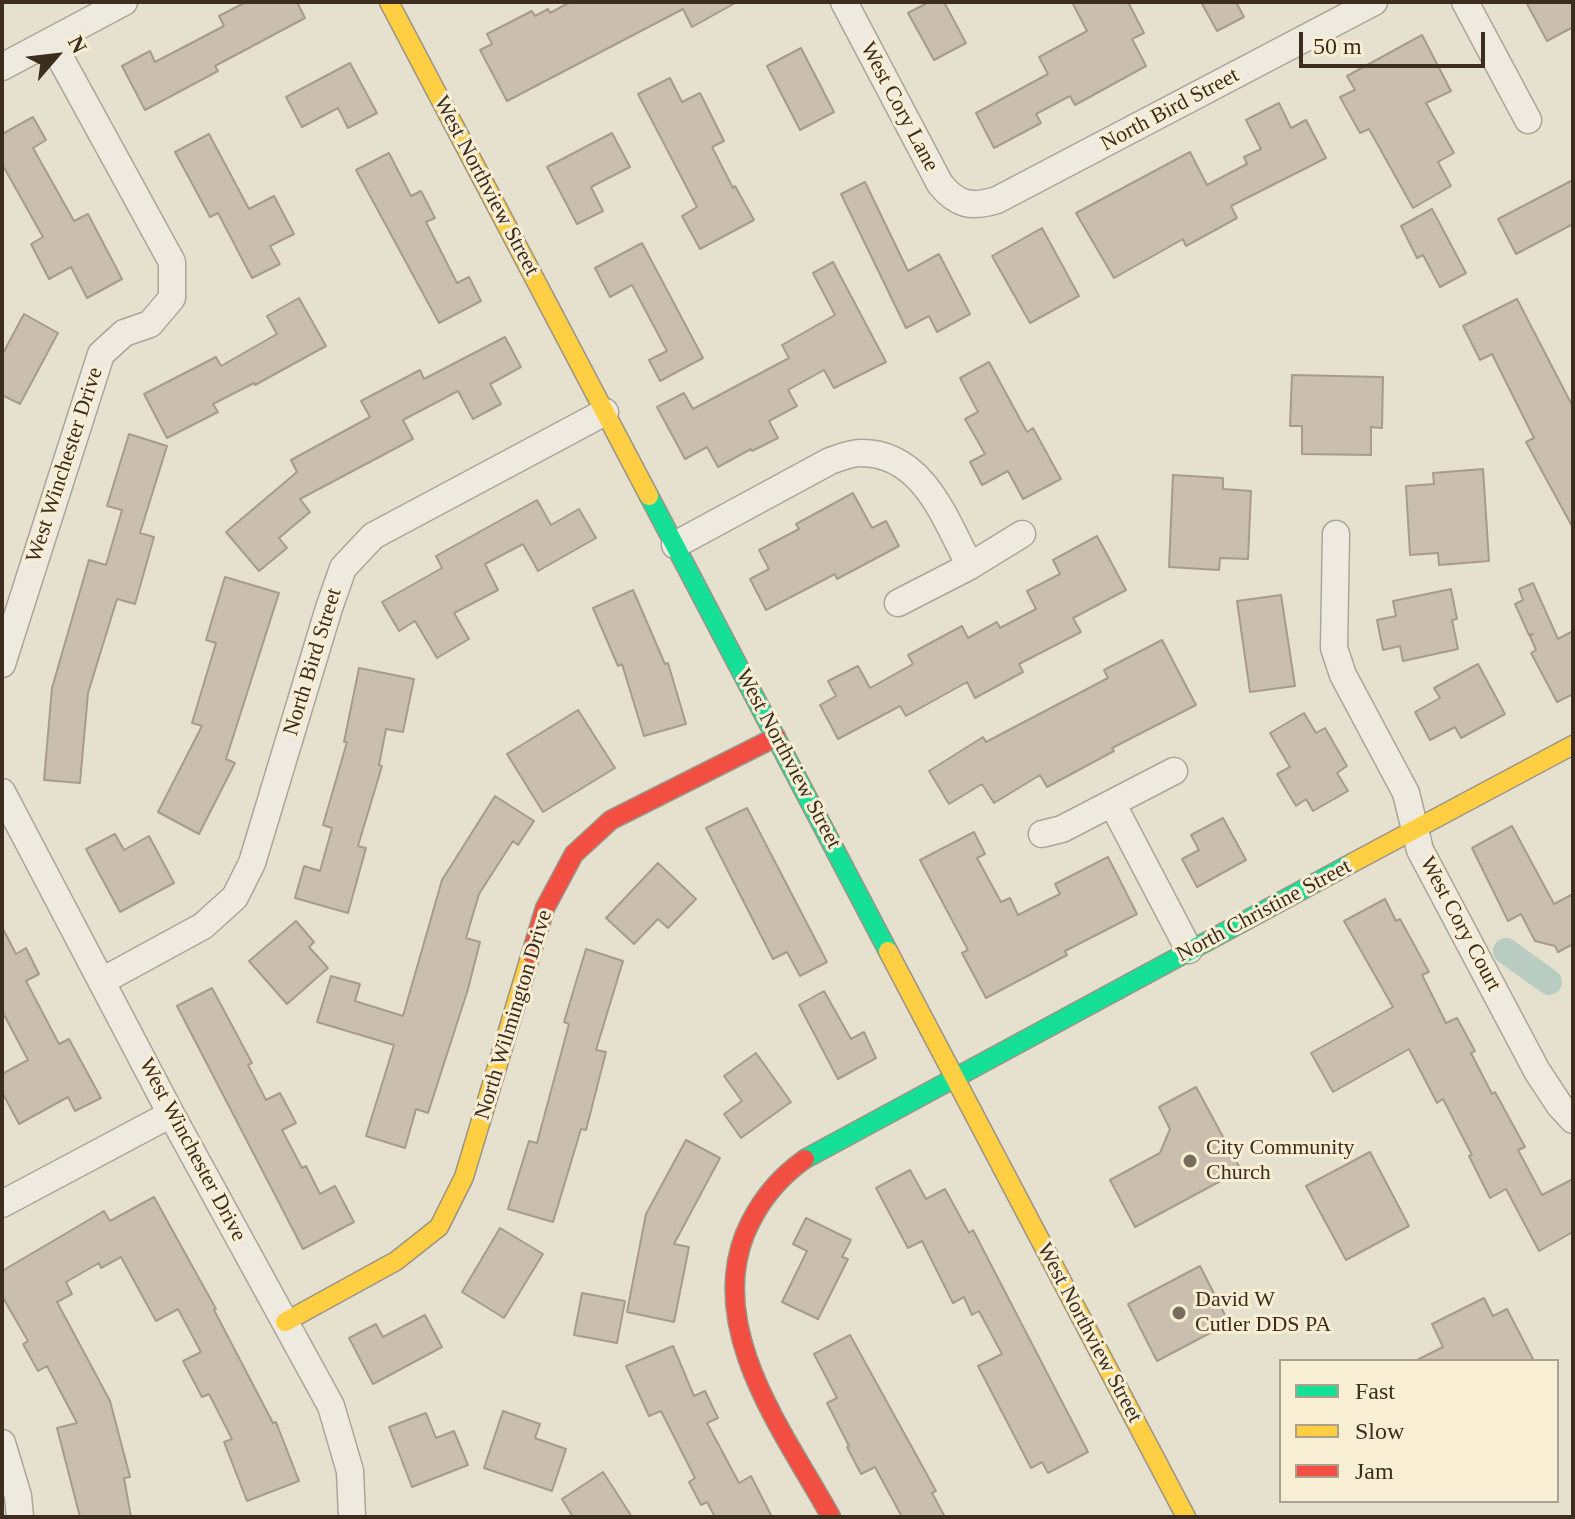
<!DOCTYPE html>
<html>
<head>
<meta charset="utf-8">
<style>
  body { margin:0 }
  #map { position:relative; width:1575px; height:1519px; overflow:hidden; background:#e6e0ce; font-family:"Times New Roman",serif }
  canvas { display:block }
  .frame { position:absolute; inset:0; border:4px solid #3c2d1e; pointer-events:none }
  .legend { position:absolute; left:1279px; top:1359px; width:280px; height:144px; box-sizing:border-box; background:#f8eed4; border:2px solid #ada18b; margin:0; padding:10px 14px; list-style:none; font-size:24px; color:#3c2d1e }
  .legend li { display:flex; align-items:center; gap:16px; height:40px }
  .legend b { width:40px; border:2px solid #ada18b }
  .north { position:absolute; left:16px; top:16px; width:80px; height:80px; -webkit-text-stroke:6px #f8eed4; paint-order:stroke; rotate:62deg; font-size:22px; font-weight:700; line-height:32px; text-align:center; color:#3c2d1e }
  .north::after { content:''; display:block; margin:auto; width:28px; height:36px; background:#3c2d1e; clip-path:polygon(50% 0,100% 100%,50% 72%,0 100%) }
  .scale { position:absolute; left:1299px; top:32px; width:186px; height:36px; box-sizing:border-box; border:4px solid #3c2d1e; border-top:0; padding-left:10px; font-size:24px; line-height:28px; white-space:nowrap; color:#3c2d1e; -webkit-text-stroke:6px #f8eed4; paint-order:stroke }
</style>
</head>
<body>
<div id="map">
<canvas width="1575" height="1519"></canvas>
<div class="frame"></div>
<ul class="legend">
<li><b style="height:10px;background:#16e098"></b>Fast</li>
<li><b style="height:10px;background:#ffcf43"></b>Slow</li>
<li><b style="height:10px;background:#f24e42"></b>Jam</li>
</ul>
<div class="north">N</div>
<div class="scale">50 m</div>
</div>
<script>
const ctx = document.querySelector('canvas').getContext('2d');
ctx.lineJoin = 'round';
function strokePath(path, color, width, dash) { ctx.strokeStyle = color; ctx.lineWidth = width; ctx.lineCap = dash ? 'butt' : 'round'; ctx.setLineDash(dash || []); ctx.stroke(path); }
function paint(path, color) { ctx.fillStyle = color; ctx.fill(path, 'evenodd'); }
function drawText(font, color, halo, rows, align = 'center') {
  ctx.font = font + ' "Times New Roman",serif'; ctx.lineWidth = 6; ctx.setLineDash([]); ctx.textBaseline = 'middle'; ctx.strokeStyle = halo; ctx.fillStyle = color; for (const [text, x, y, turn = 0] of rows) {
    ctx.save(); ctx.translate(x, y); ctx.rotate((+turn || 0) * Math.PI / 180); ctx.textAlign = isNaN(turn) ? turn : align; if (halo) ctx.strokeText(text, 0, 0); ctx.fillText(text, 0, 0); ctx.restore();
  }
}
const canal = new Path2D(`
  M1506 951 1549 982`);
const building = new Path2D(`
  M246 2H297L305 18 215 66 218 71 145 110 122 66 150 51 155 62 224 26 219 16Z
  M570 2H737L692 27 683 9 507 101 480 50 492 44 487 34 532 11 535 16 548 9 550 13Z
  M929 2H944L966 43 934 60 908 13Z
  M1072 2H1128L1144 33 1132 39 1146 66 1075 105 1070 96 1036 114 1041 123 994 148 976 113 1048 74 1039 57 1087 31Z
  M1201 2H1236L1244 17 1217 31Z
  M1526 2H1573V27L1547 41Z
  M1422 35 1451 91 1426 103 1454 153 1438 162 1451 186 1413 208 1369 129 1360 133 1340 97 1355 90 1347 76Z
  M801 48 834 112 800 130 767 66Z
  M350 63 377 113 348 128 338 108 302 127 286 97Z
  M670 78 682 102 700 93 724 141 712 147 733 188 735 186 754 220 700 249 682 216 697 207 638 94Z
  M1279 103 1291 128 1306 120 1326 158 1231 206 1237 218 1186 246 1183 239 1114 278 1076 213 1190 152 1207 185 1247 164 1244 157 1261 149 1246 120Z
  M33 117 46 140 33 148 74 221 88 214 122 279 87 298 71 267 49 279 31 244 43 237 2 164V134Z
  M612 133 630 167 591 187 603 211 577 224 547 167Z
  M209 134 249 209 274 196 294 234 270 246 280 264 252 278 218 213 210 217 175 152Z
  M389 153 411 196 421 191 435 218 426 222 457 283 469 277 481 301 439 323 356 170Z
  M1573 180V224L1516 254 1498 219Z
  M865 182 908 271 939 254 970 314 937 332 929 316 906 328 841 194Z
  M1432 209 1466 273 1440 287 1423 255 1417 258 1401 226Z
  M1042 228 1079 296 1030 323 992 256Z
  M642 243 703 358 660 381 649 360 667 351 632 285 610 297 595 268Z
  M833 262 886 362 834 388 824 370 788 390 797 406 769 421 778 438 752 451 751 449 718 467 707 447 685 459 657 407 684 393 693 409 789 358 782 345 835 315 813 273Z
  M299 298 326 346 255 385 254 383 213 404 218 412 167 438 144 394 216 357 221 366 277 334 267 316Z
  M1517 299 1573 407V528L1526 442 1534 438 1492 354 1480 360 1463 326Z
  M24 314 58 333 20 404 2 395V355Z
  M505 337 521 367 490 384 501 404 473 419 458 391 403 420 413 439 300 499 310 512 279 538 287 548 259 571 226 532 297 472 291 460 370 417 361 401 420 370 424 379Z
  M989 362 1027 432 1033 428 1061 479 1023 499 1008 471 982 485 970 462 985 454 965 419 978 412 960 378Z
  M1292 375 1383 377 1382 428 1371 427V455L1302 454V426H1290Z
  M129 434 167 446 140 533 154 537 135 604 117 599 88 693 80 783 44 780 52 688 89 560 106 565 122 510 107 506Z
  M1483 469 1489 561 1439 565 1438 553 1410 555 1406 486 1434 484 1433 473Z
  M1173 475 1223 478V489L1251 491 1248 559 1220 558 1219 570 1169 567Z
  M853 493 872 528 886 521 899 546 837 579 835 574 766 610 750 579 769 569 759 550 799 529 796 524Z
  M537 500 551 525 579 509 596 538 538 571 523 544 485 564 498 590 454 613 469 639 437 658 415 621 399 631 382 602 442 568 436 556Z
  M1097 536 1126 590 1073 618 1081 632 1019 664 1023 672 975 698 967 682 906 716 900 706 838 739 820 705 836 696 828 681 858 666 870 688 913 664 908 655 962 626 968 638 997 622 1000 628 1036 609 1027 591 1060 574 1053 560Z
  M225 577 279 593 226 759 235 763 199 834 158 812 202 726 192 723 216 643 206 640Z
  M1533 583 1558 639 1573 631V694L1557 702 1531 653 1536 650 1530 636 1533 634 1529 635 1515 604 1523 600 1519 589Z
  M1451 589 1457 619 1452 620 1458 649 1403 661 1400 646 1383 650 1377 620 1396 616 1393 601Z
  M633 590 665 664 668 663 686 724 644 736 622 664 618 666 593 608Z
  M1281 595 1295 686 1250 692 1237 601Z
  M1162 640 1196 705 1112 748 1114 751 1047 787 1040 775 994 803 982 784 949 804 929 771 983 737 986 742 1108 678 1104 670Z
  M1478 664 1505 714 1461 738 1455 727 1430 740 1415 712 1440 698 1434 688Z
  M359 668 414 679 403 732 386 729 379 765 382 766 358 846 366 848 348 913 295 898 304 866 320 871 332 828 323 825 347 742H344Z
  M578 710 615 768 543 812 507 754Z
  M1304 713 1316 733 1325 728 1347 766 1337 773 1348 791 1313 811 1306 799 1296 806 1277 774 1290 767 1270 733Z
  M495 796 534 821 518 845 513 841 479 894 466 938 480 942 468 989 428 1113 416 1109 405 1148 366 1136 394 1045 317 1022 331 976 360 984 355 1001 403 1016 442 880Z
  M747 808 827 962 800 976 787 952 773 959 706 828Z
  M1223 818 1246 860 1197 887 1182 859 1199 850 1191 835Z
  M1512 826 1554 904 1573 894V944L1558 952 1555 946 1535 941 1521 914 1508 921 1472 848Z
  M974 832 985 854 977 858 1001 902 1010 898 1018 915 1060 894 1055 884 1108 857 1137 914 1065 951 1067 955 986 998 962 953 968 950 920 860Z
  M115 834 124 850 149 836 174 883 120 912 86 849Z
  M658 863 696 899 668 928 658 919 634 944 606 918Z
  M1385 899 1396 921 1400 919 1429 972 1422 975 1446 1023 1457 1018 1475 1051 1471 1053 1492 1094 1495 1092 1525 1147 1518 1150 1542 1195 1573 1179V1232L1539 1251 1506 1189 1490 1198 1469 1156 1472 1155 1443 1099 1437 1103 1409 1049 1333 1092 1311 1053 1393 1007 1344 921Z
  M296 921 314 942 309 947 328 968 287 1004 249 961Z
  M2 927 16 954 26 948 39 974 26 981 59 1044 69 1039 101 1098 75 1111 68 1097 19 1124 2 1092V1074L28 1060 2 1011Z
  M586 949 623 961 596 1050 606 1052 586 1130 581 1129 553 1222 508 1209 529 1141 537 1143 569 1024 564 1022Z
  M212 988 252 1063 248 1065 266 1100 280 1093 296 1123 282 1130 302 1168 306 1166 320 1194 335 1186 354 1222 303 1249 177 1006Z
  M824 991 851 1039 864 1032 876 1058 838 1079 799 1005Z
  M756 1053 791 1102 741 1138 724 1114 742 1101 724 1076Z
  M1196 1087 1241 1170 1135 1227 1110 1180 1160 1153 1170 1129 1159 1107Z
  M686 1140 720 1158 674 1244 689 1247 674 1322 627 1312 646 1214Z
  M1370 1152 1409 1226 1346 1260 1306 1186Z
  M910 1170 926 1199 945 1189 969 1233 973 1230 1088 1452 1048 1473 1042 1462 1031 1468 978 1366 1002 1354 979 1311 972 1315 964 1297 953 1303 922 1241 908 1248 876 1188Z
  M154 1197 216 1309 214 1310 273 1423 276 1422 299 1481 247 1501 224 1442 232 1439 209 1394 202 1397 183 1361 201 1352 178 1309 156 1321 121 1257 101 1268 99 1263 66 1282 72 1294 57 1302 110 1401 130 1477 124 1478 131 1517H80L57 1428 77 1423 47 1366 38 1371 23 1344 28 1341 2 1296V1271L104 1211 110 1221Z
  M806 1218 851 1240 842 1257 848 1259 818 1319 782 1302 807 1251 793 1244Z
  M500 1228 543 1254 504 1318 462 1292Z
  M1200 1266 1229 1323 1157 1361 1128 1304Z
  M582 1293 625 1301 617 1343 574 1335Z
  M1484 1298 1493 1316 1507 1309 1534 1361H1415L1443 1347 1432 1324Z
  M425 1315 442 1347 373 1384 349 1338 376 1324 383 1337Z
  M850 1335 936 1491 932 1493 945 1517H902L875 1467 861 1474 847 1447 849 1446 827 1403 837 1398 814 1354Z
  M673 1346 694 1396 705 1391 718 1418 707 1423 739 1483 751 1476 772 1517H715L707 1502 701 1505 689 1482 695 1478 661 1411 649 1416 626 1366Z
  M503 1411 540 1424 535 1438 566 1449 552 1491 484 1468Z
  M426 1413 436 1438 454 1431 468 1465 412 1487 389 1427Z
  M603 1472 632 1517H573L562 1499Z`);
const street = new Path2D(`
  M844 2 940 184C957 205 971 208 997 200L1374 2
  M1465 2 1528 120
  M2 67 124 2
  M1336 534 1334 648 1343 675 1406 793 1420 850 1537 1071 1560 1106 1573 1120
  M675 545 830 461C839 458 850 453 860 453 923 452 945 519 970 566
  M898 603 970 566 1022 534
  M2 664 101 354 124 333 150 324 172 298V262L51 41
  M2 792 171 1114 331 1406 350 1471 352 1517
  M1112 803 1189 950
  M1042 834 1062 829 1174 771
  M102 981 203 926 235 897 252 863 329 608 343 568 373 536 605 412
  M2 1204 171 1114
  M2 1443 18 1496 20 1517`);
const fast = new Path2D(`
  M649 496 888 951
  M805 1159 1352 863`);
const slow = new Path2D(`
  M389 2 649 496
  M1352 863 1573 745
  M888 951 1186 1517
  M285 1322 396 1261 439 1227 464 1177 531 954`);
const jam = new Path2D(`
  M531 954 545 908 574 854 611 820 776 737
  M805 1159C778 1178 758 1203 745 1234 706 1332 786 1435 831 1517`);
const markers = [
  [1190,1161,8,"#786c5c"],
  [1179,1313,8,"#786c5c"]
];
const streetNames = [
  ["West Cory Lane",899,107,62],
  ["North Bird Street",1170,110,-28],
  ["West Northview Street",486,186,62],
  ["West Winchester Drive",65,465,-72],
  ["North Bird Street",313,662,-73],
  ["West Northview Street",788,759,62],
  ["North Christine Street",1264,911,-28],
  ["West Cory Court",1460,924,62],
  ["North Wilmington Drive",514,1015,-73],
  ["West Winchester Drive",192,1150,62],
  ["West Northview Street",1089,1333,62]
];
const poiNames = [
  ["City Community",1206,1148],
  ["Church",1206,1173],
  ["David W",1195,1300],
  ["Cutler DDS PA",1195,1325]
];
strokePath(canal, '#b9ccc1', 26);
paint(building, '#cabeaf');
strokePath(building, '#a79b8d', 2);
strokePath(street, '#aca597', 29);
strokePath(fast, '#9b9486', 21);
strokePath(slow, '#9b9486', 21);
strokePath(jam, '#9b9486', 21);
strokePath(street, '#eeeae0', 26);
strokePath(fast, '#16e098', 18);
strokePath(slow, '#ffcf43', 18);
strokePath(jam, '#f24e42', 18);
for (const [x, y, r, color] of markers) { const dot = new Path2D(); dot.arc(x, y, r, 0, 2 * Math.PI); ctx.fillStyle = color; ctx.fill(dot); strokePath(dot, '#f8eed4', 3); }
drawText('22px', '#3c2d1e', '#f8eed4', streetNames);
drawText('22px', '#3c2d1e', '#f8eed4', poiNames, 'left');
</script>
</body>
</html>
